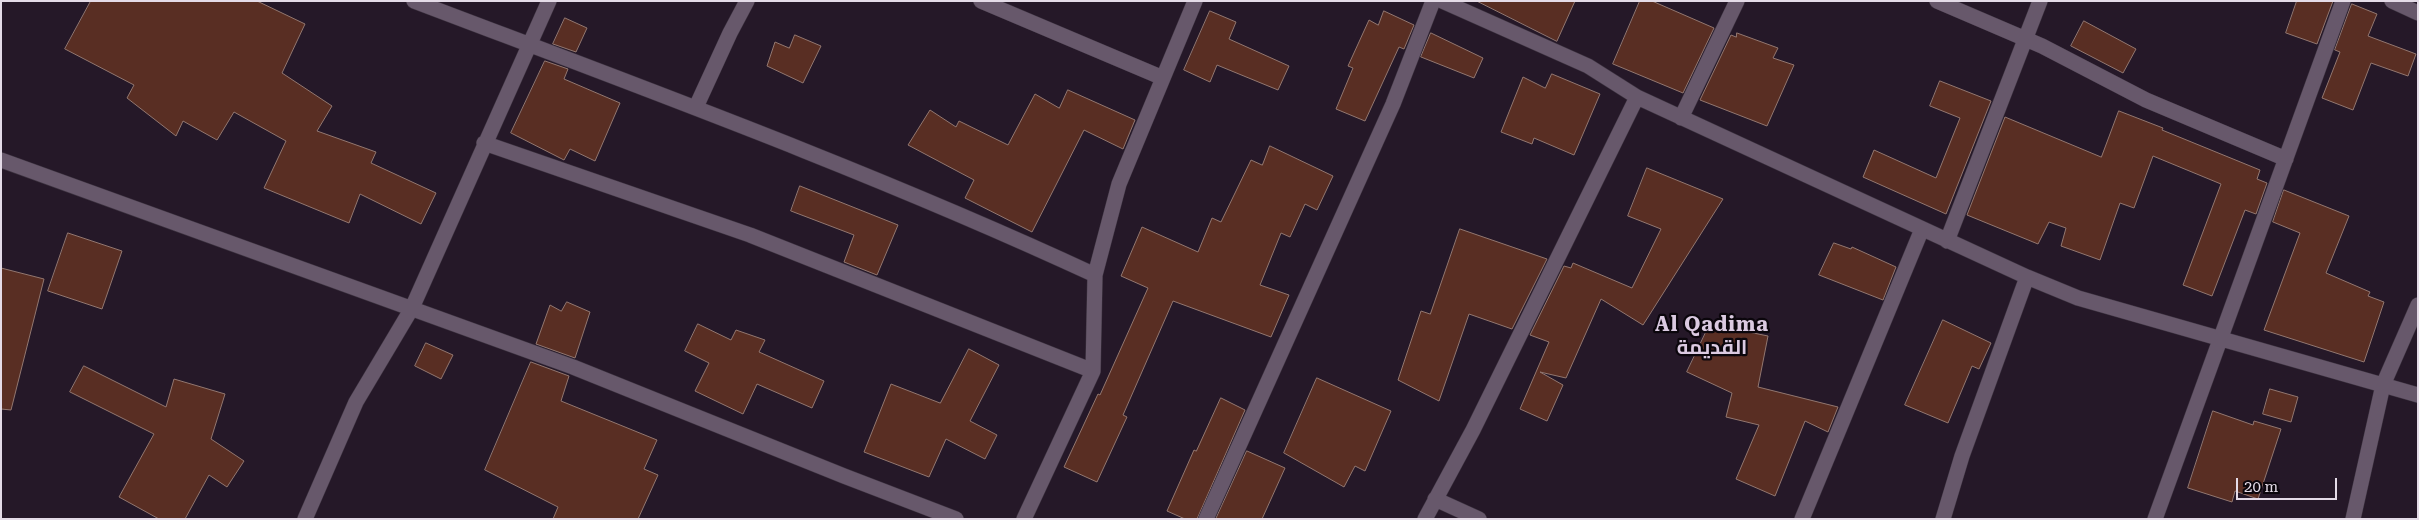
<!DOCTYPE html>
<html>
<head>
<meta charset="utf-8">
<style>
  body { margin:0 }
  #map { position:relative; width:2419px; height:520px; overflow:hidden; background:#251828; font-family:"Roboto Serif",serif }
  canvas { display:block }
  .frame { position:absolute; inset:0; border:2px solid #e4dbe7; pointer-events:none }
  .scale { position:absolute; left:2236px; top:478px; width:101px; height:22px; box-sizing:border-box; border:2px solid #e4dbe7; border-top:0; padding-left:6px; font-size:15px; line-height:18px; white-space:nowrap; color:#e4dbe7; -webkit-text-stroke:4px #0b060c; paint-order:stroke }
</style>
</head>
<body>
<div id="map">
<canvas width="2419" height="520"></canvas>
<div class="frame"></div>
<div class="scale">20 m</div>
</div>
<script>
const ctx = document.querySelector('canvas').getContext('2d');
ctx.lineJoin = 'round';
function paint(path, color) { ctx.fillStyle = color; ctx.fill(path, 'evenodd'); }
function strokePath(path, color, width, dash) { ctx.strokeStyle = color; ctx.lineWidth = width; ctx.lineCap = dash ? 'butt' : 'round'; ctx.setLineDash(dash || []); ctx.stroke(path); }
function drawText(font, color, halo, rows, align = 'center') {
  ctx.font = font + ' "Roboto Serif",Cairo,serif'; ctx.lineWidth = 4.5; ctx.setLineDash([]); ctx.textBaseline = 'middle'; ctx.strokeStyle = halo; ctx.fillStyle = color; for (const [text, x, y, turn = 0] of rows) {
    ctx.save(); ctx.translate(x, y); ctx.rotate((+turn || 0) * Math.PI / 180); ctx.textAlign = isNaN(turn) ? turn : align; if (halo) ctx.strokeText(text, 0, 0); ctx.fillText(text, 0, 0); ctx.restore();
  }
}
const building = new Path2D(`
  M91 1H257L305 24 282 73 332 106 317 131 376 152 371 163 436 193 421 224 360 194 349 223 264 188 286 141 234 112 217 140 183 121 176 136 127 98 134 85 65 49Z
  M1477 1H1575L1557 41Z
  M1640 1H1652L1714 28 1683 93 1613 64Z
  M2297 1H2333L2317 44 2286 33Z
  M2352 4 2377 14 2368 36 2416 54 2408 76 2371 63 2353 110 2322 98 2340 52 2335 50Z
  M1210 11 1236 22 1229 39 1289 66 1278 90 1217 65 1210 82 1184 70Z
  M1384 11 1414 25 1404 49 1399 47 1365 121 1336 109 1353 68 1348 66 1369 20 1378 25Z
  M565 18 587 28 576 52 553 44Z
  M2084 21 2136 49 2123 73 2071 46Z
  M1431 33 1483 58 1474 78 1421 57Z
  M1737 33 1778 48 1773 58 1794 65 1767 126 1700 100 1731 35 1736 37Z
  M795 35 821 46 803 83 767 66 775 42 789 48Z
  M545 61 568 69 564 79 620 103 595 161 570 149 564 160 511 133Z
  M1552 74 1600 94 1574 155 1534 138 1532 144 1501 132 1523 77 1545 88Z
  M1940 81 1991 101 1946 214 1863 177 1874 150 1936 178 1960 118 1930 106Z
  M1068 90 1135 120 1123 149 1084 130 1032 232 965 198 974 180 908 145 930 110 956 127 959 121 1008 145 1035 94 1059 108Z
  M2119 111 2163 128 2162 130 2260 170 2257 179 2267 183 2256 214 2245 210 2212 296 2183 285 2221 184 2153 156 2134 208 2120 203 2100 260 2061 246 2066 228 2049 222 2038 244 1967 215 2005 117 2101 157Z
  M1270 146 1333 176 1317 210 1305 204 1290 237 1281 233 1260 285 1289 295 1271 337 1173 301 1123 415 1127 417 1097 482 1064 467 1098 394 1100 395 1148 288 1121 276 1142 227 1198 252 1212 218 1221 222 1251 160 1262 165Z
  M1647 168 1723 199 1643 325 1601 299 1566 378 1540 372 1563 385 1547 421 1520 409 1549 342 1530 335 1564 266 1571 268 1573 263 1632 288 1661 229 1628 216Z
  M800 186 898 225 877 275 844 262 854 235 791 211Z
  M2284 190 2349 216 2326 273 2370 292 2368 296 2384 302 2364 362 2264 330 2300 233 2273 222Z
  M1460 229 1547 259 1512 329 1469 314 1439 401 1398 380 1421 311 1430 314Z
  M68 233 122 251 102 309 48 291Z
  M1834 243 1851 249 1852 247 1896 267 1883 300 1819 275Z
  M1 268 44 279 11 410 1 409Z
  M567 302 590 312 575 358 536 344 550 305 561 311Z
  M1943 320 1991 343 1979 369 1972 366 1948 423 1905 405Z
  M698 324 731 340 736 330 765 340 759 352 824 381 812 408 757 384 743 414 695 391 709 363 685 351Z
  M1710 324 1768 336 1758 387 1838 407 1828 432 1805 421 1775 496 1736 479 1759 425 1726 417 1732 393 1687 372Z
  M426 343 453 355 441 379 415 366Z
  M969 349 999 365 970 421 997 435 985 459 946 439 929 477 864 452 891 384 940 403Z
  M531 362 569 376 561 401 657 440 644 469 658 475 638 519H553L558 507 485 470Z
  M84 366 166 407 174 379 225 394 211 439 244 461 227 487 209 475 185 519H159L119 497 154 434 70 392Z
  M1317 378 1391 411 1365 471 1355 466 1344 487 1284 453Z
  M2270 389 2298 397 2291 422 2263 414Z
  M1221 398 1245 410 1197 519H1185L1167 511 1194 450 1196 451Z
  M2213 411 2253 425 2254 421 2281 429 2258 499 2235 491 2232 502 2188 488Z
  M1247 451 1285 468 1262 519H1216Z`);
const street = new Path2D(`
  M414 1C643 88 873 172 1095 275
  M981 1 1163 78
  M1442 1 1588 66 1637 97 2027 277 2078 298 2418 395
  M1937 1 2042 46 2146 100 2286 159
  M2392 1 2418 13
  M696 107 730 33 747 1
  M1681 118 1737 1
  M484 143 750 235 1093 371
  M1 160 573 367 844 476 956 519
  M1947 241 2040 1
  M1435 499 1479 519
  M305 519 356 402 412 308 549 1
  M1024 519 1093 371 1095 275 1119 184 1195 1
  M1206 519 1393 104 1433 1
  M1425 519 1473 430 1637 97
  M1802 519 1922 229
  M1943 519 1962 456 2027 277
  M2155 519 2343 1
  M2353 519 2383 385 2418 305`);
const districtNames = [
  ["Al Qadima",1712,325],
  ["القديمة",1712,348]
];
paint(building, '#592e23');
strokePath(building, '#927770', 1);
strokePath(street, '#3d3340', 16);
strokePath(street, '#67586b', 15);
ctx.letterSpacing = '1px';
drawText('bold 20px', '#dbcae1', '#0b060c', districtNames);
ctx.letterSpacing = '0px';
</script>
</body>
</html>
